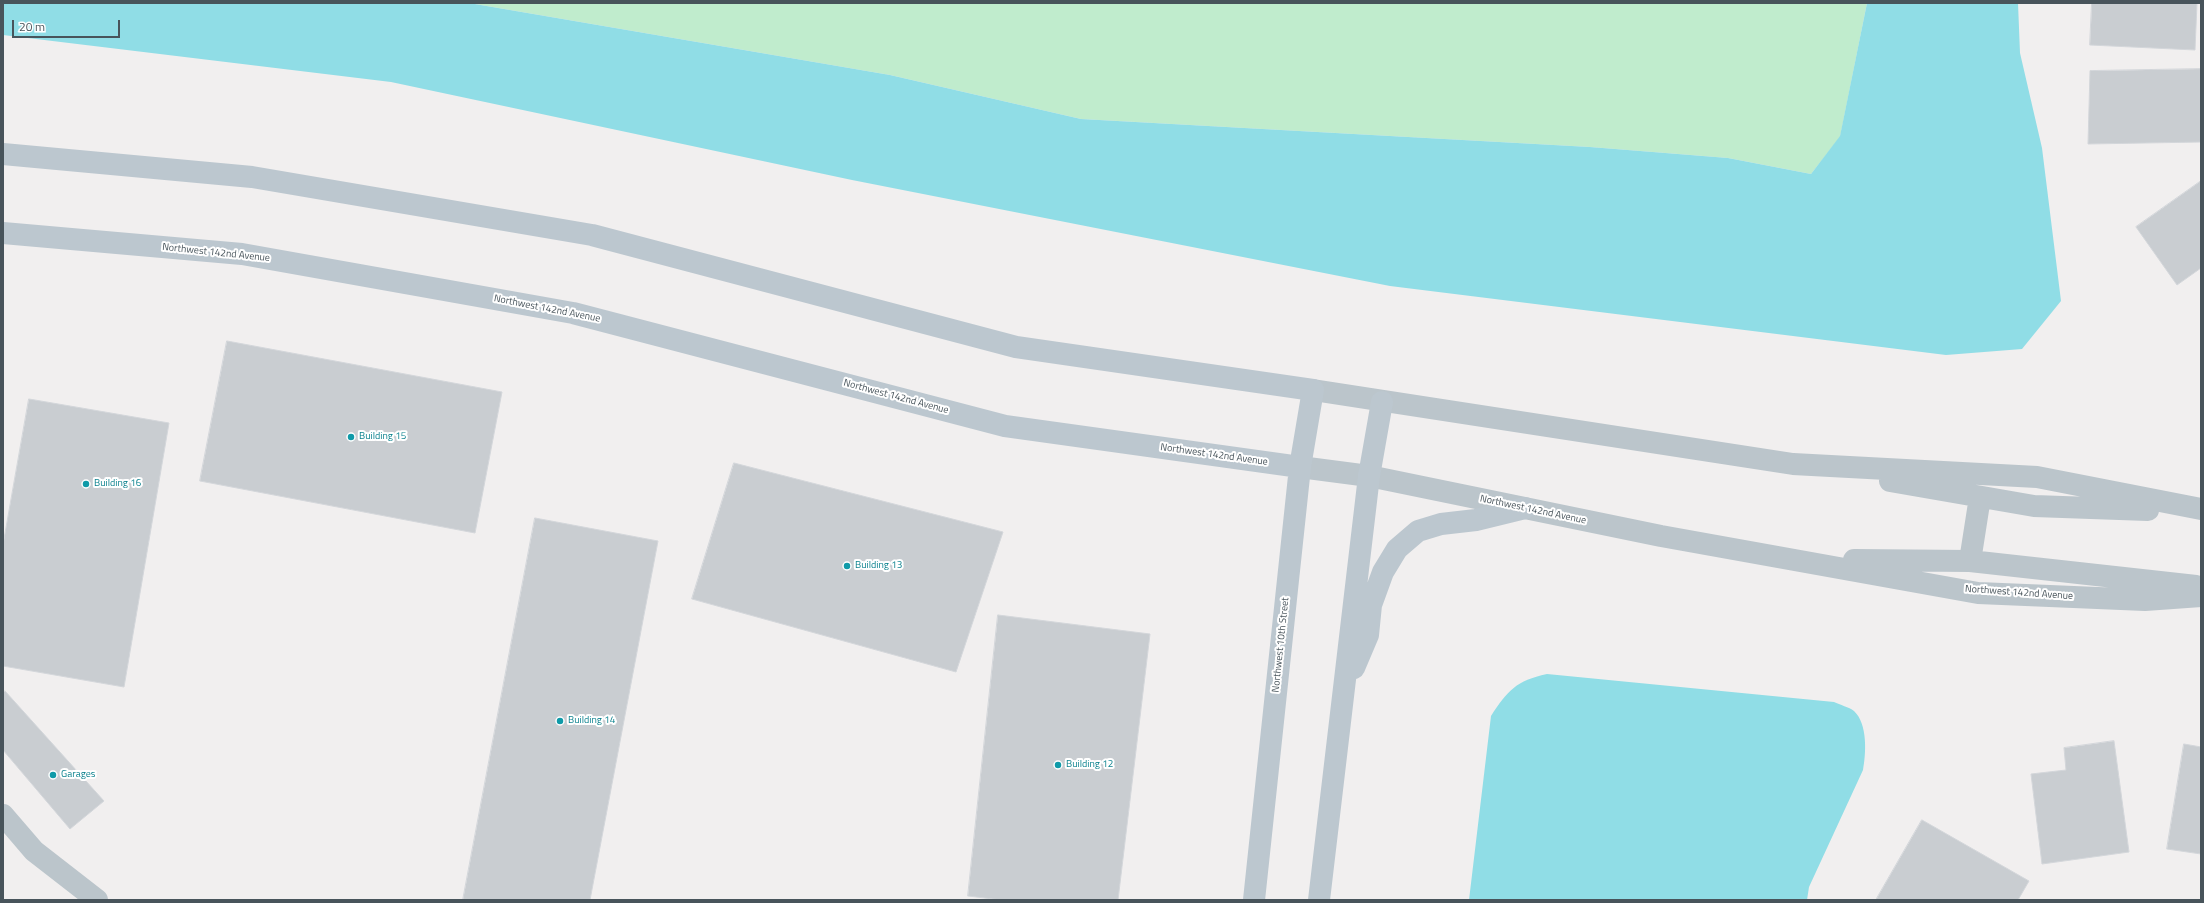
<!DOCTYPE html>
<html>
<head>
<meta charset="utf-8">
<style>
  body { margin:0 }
  #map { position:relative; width:2204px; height:903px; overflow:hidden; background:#f1efef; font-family:"Titillium Web",sans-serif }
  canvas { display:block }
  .frame { position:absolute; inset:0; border:4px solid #48545b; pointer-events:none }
  .scale { position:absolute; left:12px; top:20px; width:108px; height:18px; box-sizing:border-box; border:2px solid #48545b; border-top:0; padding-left:5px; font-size:12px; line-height:14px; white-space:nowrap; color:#48545b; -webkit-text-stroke:3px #fff; paint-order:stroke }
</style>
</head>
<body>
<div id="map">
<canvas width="2204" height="903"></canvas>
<div class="frame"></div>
<div class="scale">20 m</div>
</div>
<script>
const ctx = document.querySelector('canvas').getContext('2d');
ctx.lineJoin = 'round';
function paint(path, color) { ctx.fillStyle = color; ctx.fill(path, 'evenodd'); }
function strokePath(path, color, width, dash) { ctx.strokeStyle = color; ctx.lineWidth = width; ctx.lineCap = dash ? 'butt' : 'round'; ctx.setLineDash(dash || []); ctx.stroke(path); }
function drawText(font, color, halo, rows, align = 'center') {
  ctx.font = font + ' "Titillium Web",sans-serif'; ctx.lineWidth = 4; ctx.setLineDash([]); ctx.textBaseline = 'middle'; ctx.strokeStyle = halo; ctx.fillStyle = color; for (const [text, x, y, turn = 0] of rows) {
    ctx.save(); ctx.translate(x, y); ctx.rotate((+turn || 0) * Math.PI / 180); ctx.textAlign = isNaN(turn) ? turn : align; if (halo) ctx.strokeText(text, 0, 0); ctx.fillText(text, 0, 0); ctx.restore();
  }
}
const green = new Path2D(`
  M469 3H1867L1840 137 1811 174 1728 158 1590 147 1081 119 890 75Z`);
const water = new Path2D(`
  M3 3H469L890 75 1081 119 1590 147 1728 158 1811 174 1840 136 1867 3H2018L2020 53 2042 148 2061 301 2022 349 1946 355 1390 286 852 180 391 82 3 35Z
  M1547 674 1834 702C1840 705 1849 707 1854 711 1868 724 1866 754 1863 770L1809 887 1807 900H1469L1491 716C1508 690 1516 681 1547 674Z`);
const building = new Path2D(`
  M2092 3H2197L2195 50 2090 45Z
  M2201 69V142L2088 144 2090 71Z
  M2201 181V268L2177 285 2136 227Z
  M227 341 502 392 475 533 200 481Z
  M29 399 169 423 124 687 3 666V545Z
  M734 463 1003 532 956 672 692 599Z
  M535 518 658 541 590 900H463Z
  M998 615 1150 634 1118 900H1001L968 896Z
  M5 691 104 801 70 829 3 750V693Z
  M2114 741 2129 852 2042 864 2031 774 2066 770 2064 748Z
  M2184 744 2201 747V854L2167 849Z
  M1922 820 2029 881 2018 900H1876Z`);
const street = new Path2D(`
  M1313 390 1793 464 2037 477 2201 509
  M1300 467 1369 476 1661 536 1978 593 2145 600 2201 596
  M1890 481 2034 506 2148 510
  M1854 560 1970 561 2196 586
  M1970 561 1980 497
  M3 815 34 851 97 900`);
const secondary = new Path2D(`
  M3 154 252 177 592 235 1016 347 1313 390 1300 467 1254 900
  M3 233 242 254 573 313 1005 426 1300 467
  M1354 668 1368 635 1371 605 1383 572 1397 549 1418 531 1441 524 1476 520 1525 508
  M1319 900 1369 476 1382 402`);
const markers = [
  [351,437,4,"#0f9aa8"],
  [86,484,4,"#0f9aa8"],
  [847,566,4,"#0f9aa8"],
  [560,721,4,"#0f9aa8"],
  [1058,765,4,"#0f9aa8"],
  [53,775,4,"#0f9aa8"]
];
const streetNames = [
  ["Northwest 142nd Avenue",216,253,6],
  ["Northwest 142nd Avenue",547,309,11],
  ["Northwest 142nd Avenue",896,397,15],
  ["Northwest 142nd Avenue",1214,455,8],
  ["Northwest 142nd Avenue",1533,510,12],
  ["Northwest 142nd Avenue",2019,593,4],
  ["Northwest 10th Street",1281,645,-84]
];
const cultureNames = [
  ["Building 15",359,437],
  ["Building 16",94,484],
  ["Building 13",855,566],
  ["Building 14",568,721],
  ["Building 12",1066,765],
  ["Garages",61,775]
];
paint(green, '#c0eccd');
paint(water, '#90dde6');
paint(building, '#c9cdd1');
strokePath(building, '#d3d6da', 1);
strokePath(street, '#bbc5cb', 22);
strokePath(secondary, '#bcc7cf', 22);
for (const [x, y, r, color] of markers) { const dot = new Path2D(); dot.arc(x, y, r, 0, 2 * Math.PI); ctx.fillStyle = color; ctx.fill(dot); strokePath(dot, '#fff', 1.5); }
drawText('10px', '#48545b', '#fff', streetNames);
drawText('10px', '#0d838f', '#fff', cultureNames, 'left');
</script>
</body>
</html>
